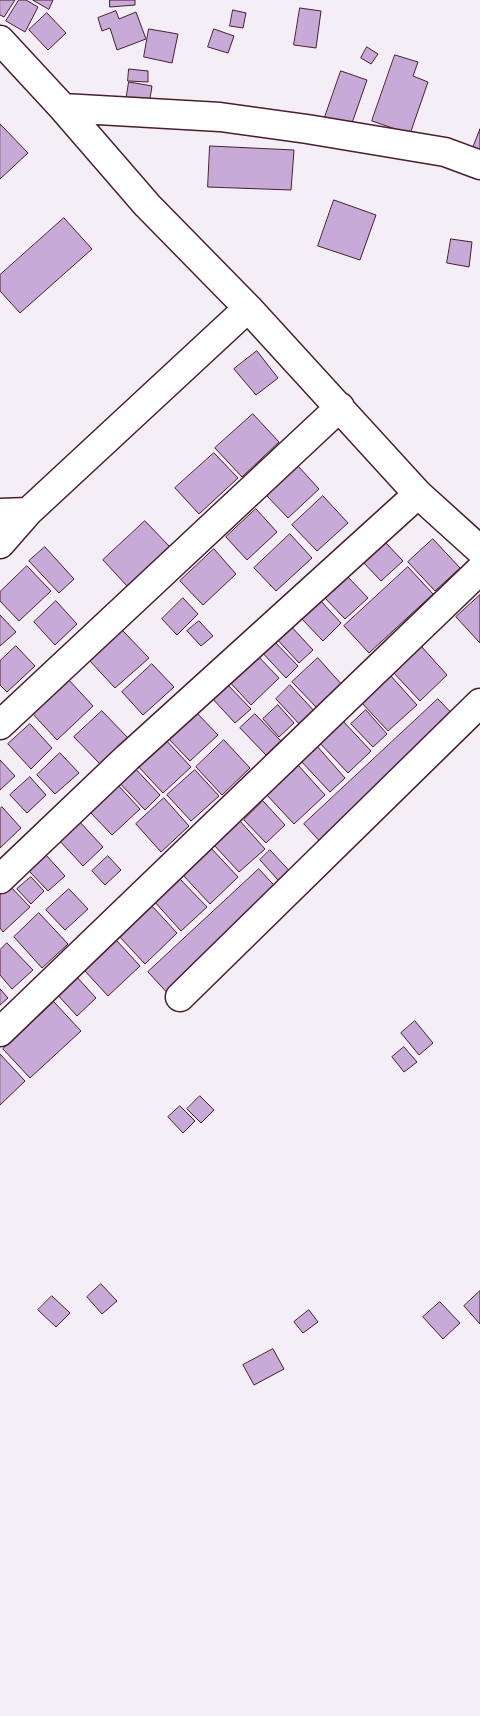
<!DOCTYPE html>
<html>
<head>
<meta charset="utf-8">
<style>
  body { margin:0 }
  canvas { display:block; background:#f4eef7 }
</style>
</head>
<body>
<canvas width="480" height="1716"></canvas>
<script>
const ctx = document.querySelector('canvas').getContext('2d');
ctx.lineJoin = 'round';
function paint(path, color) { ctx.fillStyle = color; ctx.fill(path, 'evenodd'); }
function strokePath(path, color, width, dash) { ctx.strokeStyle = color; ctx.lineWidth = width; ctx.lineCap = dash ? 'butt' : 'round'; ctx.setLineDash(dash || []); ctx.stroke(path); }
const building = new Path2D(`
  M0 0H15L4 17 0 15Z
  M19 0H26L38 7 25 32 6 21Z
  M33 0H53L49 9Z
  M110 0H135V5L110 7Z
  M300 8 321 11 316 48 294 45Z
  M233 10 246 13 243 28 230 26Z
  M116 11 119 19 136 12 146 39 117 50 110 28 102 31 98 18Z
  M47 13 66 33 48 50 29 30Z
  M149 29 178 34 172 63 144 57Z
  M214 29 234 36 228 53 208 47Z
  M367 47 378 54 371 64 361 58Z
  M395 55 418 62 413 76 428 82 410 134 372 121Z
  M129 69 148 71V82L128 81Z
  M341 71 367 80 351 126 325 117Z
  M129 82 152 86 148 111 125 107Z
  M0 124 28 153 0 179Z
  M480 129V157L471 153Z
  M210 146 294 150 291 190 208 187Z
  M334 200 376 215 360 260 318 246Z
  M64 218 92 249 20 313 0 291V275Z
  M451 239 472 242 469 267 447 263Z
  M257 351 278 378 256 395 234 369Z
  M253 414 279 442 242 477 215 448Z
  M214 453 238 478 199 514 175 488Z
  M298 466 319 489 288 518 267 496Z
  M323 496 348 523 317 551 292 525Z
  M256 509 277 532 247 560 226 537Z
  M145 521 171 548 128 587 103 560Z
  M290 534 312 558 276 591 254 568Z
  M433 539 460 568 435 591 408 562Z
  M384 541 403 561 381 581 362 561Z
  M45 547 74 579 59 593 29 561Z
  M214 549 236 574 203 605 180 581Z
  M27 566 51 591 19 621 0 601V592Z
  M408 567 433 594 369 653 344 626Z
  M347 576 368 598 345 619 324 597Z
  M480 595V643L456 617Z
  M183 598 198 614 177 635 162 619Z
  M320 600 341 623 323 641 301 618Z
  M56 601 77 624 55 645 34 622Z
  M0 615 16 632 0 646Z
  M199 621 213 636 201 646 187 631Z
  M288 623 313 650 299 663 274 636Z
  M122 630 149 658 115 688 89 660Z
  M270 637 298 666 286 678 258 648Z
  M16 646 35 666 7 692 0 685V661Z
  M421 646 447 675 420 701 393 672Z
  M254 652 279 678 251 705 226 678Z
  M318 658 343 686 318 709 292 682Z
  M152 664 174 687 143 715 122 692Z
  M390 675 417 705 388 731 361 702Z
  M68 679 93 706 57 740 32 713Z
  M226 683 251 709 235 723 211 697Z
  M290 685 316 713 302 727 276 699Z
  M438 699 460 722 325 847 304 824Z
  M278 705 294 723 279 737 263 719Z
  M193 709 218 735 190 761 165 735Z
  M366 710 387 734 373 747 351 724Z
  M102 711 128 738 100 764 74 737Z
  M255 714 281 741 266 755 240 728Z
  M341 719 371 751 348 773 318 741Z
  M30 724 52 748 31 769 8 744Z
  M164 738 191 767 163 793 136 764Z
  M224 740 250 768 222 795 196 767Z
  M316 745 345 778 330 792 300 760Z
  M60 753 79 773 55 794 37 775Z
  M0 760 15 776 0 790Z
  M131 764 160 795 145 810 116 779Z
  M297 764 325 795 294 824 265 793Z
  M195 770 219 796 191 821 167 795Z
  M30 777 46 795 27 813 10 795Z
  M117 784 140 809 112 835 89 811Z
  M164 798 189 826 161 852 136 824Z
  M263 801 285 825 266 843 244 820Z
  M2 807 21 828 0 848V809Z
  M78 820 103 847 83 866 58 839Z
  M240 821 265 849 239 872 214 845Z
  M210 847 238 877 210 904 182 874Z
  M270 850 298 880 287 890 260 860Z
  M46 855 65 876 48 891 29 871Z
  M108 856 121 870 105 885 92 871Z
  M259 869 283 895 172 998 148 972Z
  M31 877 44 891 31 904 17 889Z
  M178 877 207 907 181 931 153 900Z
  M8 884 30 907 3 932 0 928V891Z
  M69 889 88 909 65 930 46 910Z
  M151 905 177 933 145 964 118 935Z
  M39 913 68 944 42 968 14 937Z
  M117 941 140 966 108 996 85 971Z
  M7 943 33 970 12 989 0 975V950Z
  M75 975 96 998 77 1016 55 992Z
  M0 989 8 998 0 1005Z
  M54 1002 81 1031 30 1078 3 1049Z
  M415 1021 433 1043 419 1055 401 1033Z
  M404 1047 417 1062 404 1072 392 1057Z
  M0 1054 25 1081 0 1105Z
  M200 1096 214 1110 201 1123 187 1109Z
  M180 1106 195 1121 183 1133 168 1117Z
  M101 1284 117 1301 102 1314 87 1297Z
  M480 1291V1324L464 1306Z
  M52 1296 70 1313 56 1327 38 1310Z
  M440 1302 460 1323 443 1339 423 1317Z
  M309 1310 318 1322 303 1333 294 1322Z
  M273 1349 284 1369 254 1385 243 1365Z`);
const minor = new Path2D(`
  M0 40 63 108 147 205 248 308 418 494 480 550
  M63 108 220 117 307 129 445 152 480 165
  M0 513 28 512 248 308
  M0 544 28 512
  M0 725 340 407
  M0 879 127 758 418 494
  M180 997 480 703
  M0 1032 480 570`);
paint(building, '#c7aad7');
strokePath(building, '#4a1f2b', 1);
strokePath(minor, '#4a1f2b', 31);
strokePath(minor, '#fff', 28);
</script>
</body>
</html>
